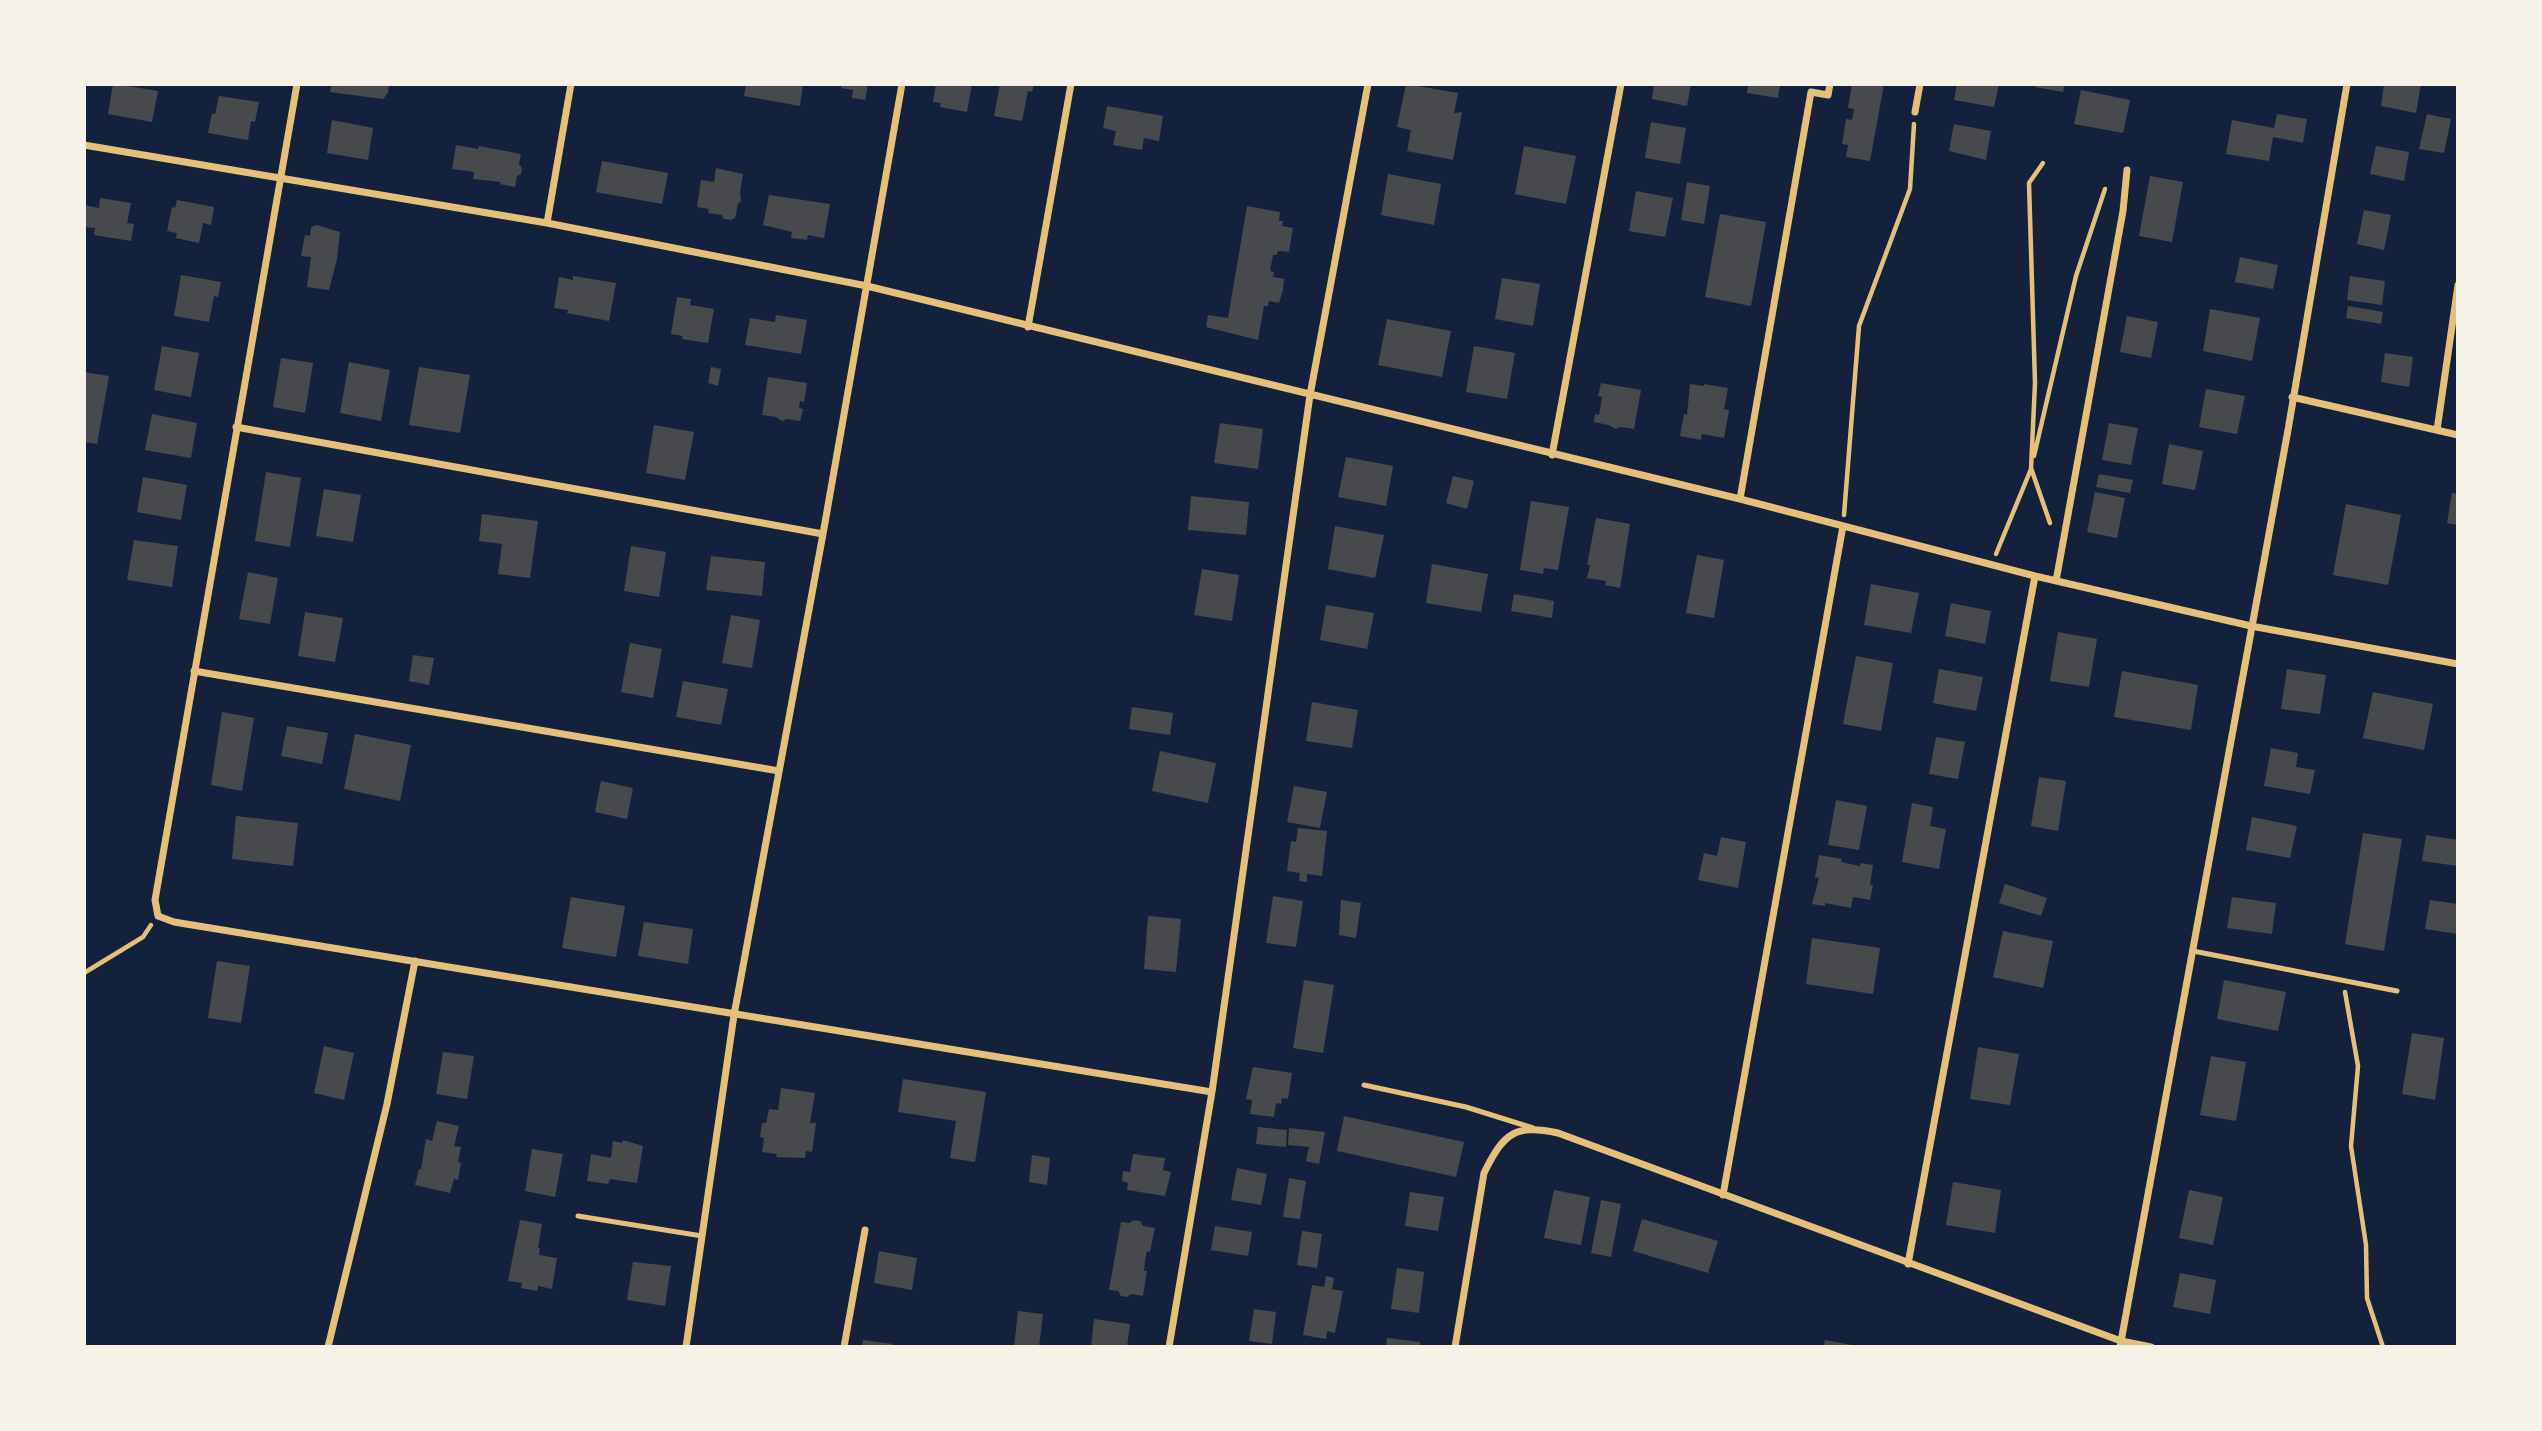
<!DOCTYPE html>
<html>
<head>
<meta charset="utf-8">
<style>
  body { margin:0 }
  #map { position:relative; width:2542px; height:1431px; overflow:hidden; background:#14213d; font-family:"Playfair Display",serif }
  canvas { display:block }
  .frame { position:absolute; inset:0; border:86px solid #f6f1e7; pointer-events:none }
</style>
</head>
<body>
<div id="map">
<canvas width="2542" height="1431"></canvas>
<div class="frame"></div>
</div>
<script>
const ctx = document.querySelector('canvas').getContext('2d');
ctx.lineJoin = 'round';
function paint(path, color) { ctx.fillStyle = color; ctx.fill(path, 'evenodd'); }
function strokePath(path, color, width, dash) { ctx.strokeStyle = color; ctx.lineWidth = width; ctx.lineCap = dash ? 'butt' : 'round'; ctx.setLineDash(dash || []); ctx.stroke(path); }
const building = new Path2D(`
  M113 84H128V86L158 91 152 122 108 114Z
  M332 84H389L388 93 383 99 330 92Z
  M746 84H803L800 106 744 96Z
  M842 84H868L865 100 852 98 853 90 841 88Z
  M936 84H972L967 112 940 107 941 103 933 102Z
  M1000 84H1034L1032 92 1028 91 1022 121 994 116Z
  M1406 84 1458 93 1454 113 1462 112 1453 160 1407 151 1411 130 1397 127Z
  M1654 84H1691L1687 106 1652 99Z
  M1748 84H1780L1778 98 1747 93Z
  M1852 84H1884L1870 161 1846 157 1848 145 1842 144 1846 119 1852 120 1854 109 1848 108Z
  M1957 84H1999L1994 107 1954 100Z
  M2035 84H2065L2063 92 2035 87Z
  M2384 84H2421L2416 113 2381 106Z
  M2081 90 2130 100 2123 133 2074 124Z
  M219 96 259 102 255 122 251 121 248 140 208 133 212 113 215 114Z
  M1107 106 1163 116 1159 141 1144 138 1142 150 1113 145 1116 131 1103 128Z
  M2277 114 2307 119 2303 143 2273 137 2269 161 2226 154 2232 120 2274 128Z
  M2427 114 2451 119 2444 153 2419 149Z
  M332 120 373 128 368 160 327 153Z
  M1651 122 1686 128 1680 164 1645 158Z
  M1954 124 1991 131 1986 160 1949 151Z
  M456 145 478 149 479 146 521 154 519 164 522 168 521 174 517 176 515 187 500 184 501 182 473 179 474 172 452 169Z
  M1524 146 1576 156 1566 204 1515 194Z
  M2376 146 2409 152 2404 181 2370 174Z
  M602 161 668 173 662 204 596 192Z
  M716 168 743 174 740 192 741 201 738 204 735 218 731 220 724 219 722 215 708 213 709 209 697 207 701 180 714 182Z
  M1388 174 1441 184 1434 225 1381 215Z
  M2150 176 2183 182 2172 242 2139 236Z
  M1687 182 1710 186 1704 224 1681 220Z
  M1636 191 1673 198 1665 237 1629 231Z
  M769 195 830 204 824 238 808 235 807 240 791 238 792 232 763 225Z
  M100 198 131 203 127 223 134 224 131 241 94 235 95 228 84 227V205L99 208Z
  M177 200 214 207 211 225 203 223 199 243 176 238 177 233 167 231 172 207 175 208Z
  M1247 206 1280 212 1279 221H1283L1282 226 1293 228 1289 252 1278 251 1277 255H1273L1270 271 1274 272 1273 277 1284 279 1283 290 1279 303 1269 301 1268 306H1264L1258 340 1206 327 1208 315 1228 318Z
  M2364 210 2391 215 2384 250 2357 244Z
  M1720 214 1766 222 1751 306 1705 297Z
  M317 225 340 232 337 259 329 290 307 287 311 257 301 256 305 235 310 236 311 227Z
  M2240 257 2278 265 2273 289 2235 282Z
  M181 275 221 282 218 297 214 296 209 322 174 316Z
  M573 276 616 283 609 321 567 313 568 310 554 308 559 277 573 280Z
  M2350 276 2385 281 2382 305 2347 300Z
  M1502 278 1540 284 1533 326 1495 319Z
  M677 297 691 299 690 305 714 309 708 343 682 339 683 336 671 334Z
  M2348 306 2383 312 2381 324 2346 318Z
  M2210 309 2260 318 2252 361 2203 351Z
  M776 315 807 320 801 354 745 345 750 318 775 322Z
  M2127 316 2158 322 2151 358 2120 352Z
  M1387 319 1451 331 1442 377 1378 365Z
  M162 346 199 353 191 397 154 390Z
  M1474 346 1515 353 1507 399 1466 392Z
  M2385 353 2413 357 2409 387 2381 382Z
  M281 358 313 363 305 413 273 407Z
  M349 362 390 370 381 421 340 413Z
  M419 367 470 375 460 433 409 425Z
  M711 367 721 369 718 386 708 383Z
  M84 372 109 376 97 444 84 442Z
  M768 377 807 383 804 402 800 401 799 408 803 409 800 421 786 419 782 421 776 417 762 415Z
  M1601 383 1641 390 1634 429 1620 427 1616 429 1608 425 1594 422 1595 414 1599 415 1602 397 1598 396Z
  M1690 384 1704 386V384L1728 388 1724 409 1729 410 1724 438 1702 434 1701 440 1680 436 1684 414 1687 415Z
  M2206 389 2245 396 2237 434 2199 427Z
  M152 414 197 423 191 458 145 450Z
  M1220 423 1263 429 1258 469 1214 463Z
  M2109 423 2138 428 2131 465 2102 460Z
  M654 425 694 432 685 480 646 473Z
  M2169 444 2203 451 2195 490 2162 484Z
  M1346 457 1393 466 1386 506 1338 497Z
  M266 472 301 478 290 547 255 541Z
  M2099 474 2133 480 2130 493 2096 487Z
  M1453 476 1474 481 1467 509 1446 503Z
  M143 477 187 485 181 520 137 512Z
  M324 489 361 495 353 542 316 536Z
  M2095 492 2125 498 2117 538 2087 532Z
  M2452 493 2458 494V525L2447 523Z
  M1191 496 1249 502 1246 535 1188 530Z
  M1531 501 1569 507 1558 570 1544 568 1543 574 1520 570Z
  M2346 504 2401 515 2388 585 2333 575Z
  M482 514 538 521 530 578 498 574 502 544 479 541Z
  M1596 518 1630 524 1620 588 1605 585 1606 581 1587 578 1590 565H1587Z
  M1335 526 1384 535 1375 578 1328 569Z
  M134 540 178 546 172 587 127 580Z
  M631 546 666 552 659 597 624 591Z
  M1697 555 1724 560 1714 618 1686 613Z
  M711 556 765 562 762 596 706 590Z
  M1432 564 1488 574 1481 612 1426 603Z
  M1202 569 1239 575 1232 621 1194 615Z
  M248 572 278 578 270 624 239 619Z
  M1871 584 1919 593 1911 633 1864 625Z
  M1514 594 1554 601 1552 618 1511 611Z
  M1951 603 1991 611 1985 644 1945 636Z
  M1326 605 1374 613 1367 649 1320 640Z
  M305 612 343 618 335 662 298 656Z
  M731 615 760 620 752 668 722 663Z
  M2058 632 2097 639 2089 687 2050 681Z
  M630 643 662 649 653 698 621 692Z
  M413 655 434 658 429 685 409 681Z
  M1856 656 1893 663 1881 731 1843 724Z
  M1939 669 1983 677 1976 711 1933 703Z
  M2287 669 2326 675 2320 714 2281 709Z
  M2122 671 2198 685 2191 730 2114 717Z
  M683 681 728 689 721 725 676 717Z
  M2373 692 2433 704 2424 750 2363 738Z
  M1312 702 1358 710 1352 748 1306 741Z
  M1132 707 1173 713 1170 735 1129 729Z
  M222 712 254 718 242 791 211 785Z
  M287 726 328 733 322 764 281 756Z
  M355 734 411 745 400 801 344 789Z
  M1936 737 1965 742 1958 779 1929 774Z
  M2271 748 2298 753 2296 767 2315 770 2310 794 2264 786Z
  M1160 751 1216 763 1208 803 1152 791Z
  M2039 777 2066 781 2058 831 2031 826Z
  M601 781 633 788 627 819 595 812Z
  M1294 786 1327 792 1320 828 1287 822Z
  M1836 800 1867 806 1859 850 1828 845Z
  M1912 803 1933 807 1930 826 1946 829 1939 869 1902 862Z
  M236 816 298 823 293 866 232 859Z
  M2252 817 2297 826 2290 858 2246 850Z
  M1298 828 1327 831 1322 876 1307 874V882L1299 881 1300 873 1287 871 1291 841 1296 842Z
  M2363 833 2402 839 2384 951 2345 944Z
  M2426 835 2458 840V866L2422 861Z
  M1721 837 1746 842 1738 888 1698 880 1704 853 1717 856Z
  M1819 855 1842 859 1841 862 1860 866 1861 863 1873 865 1870 885H1873L1870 900 1853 897 1851 908 1825 903V906L1812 904 1819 878 1815 877Z
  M2005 884 2047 898 2041 916 1999 903Z
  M1273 896 1303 901 1296 947 1266 943Z
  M571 897 625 906 616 957 562 948Z
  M2232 897 2276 903 2272 934 2227 928Z
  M1341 900 1361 903 1356 938 1339 935Z
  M2430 900 2458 904V934L2425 929Z
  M1148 916 1181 919 1176 972 1144 969Z
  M644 922 693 929 688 964 638 956Z
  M2003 931 2053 941 2043 988 1993 977Z
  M1812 938 1880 948 1873 994 1806 984Z
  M217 961 250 966 241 1023 208 1018Z
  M1304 980 1334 985 1323 1053 1293 1048Z
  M2224 980 2286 992 2278 1031 2217 1019Z
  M2412 1033 2444 1038 2435 1100 2402 1094Z
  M324 1046 354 1053 344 1100 314 1093Z
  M1978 1047 2019 1054 2010 1105 1970 1099Z
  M443 1052 474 1056 467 1099 436 1094Z
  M2211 1056 2246 1062 2236 1121 2200 1115Z
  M1253 1067 1292 1073 1288 1099 1282 1098 1281 1104 1276 1103 1274 1117 1250 1114 1252 1100 1246 1099Z
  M903 1079 986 1092 975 1162 950 1158 956 1121 898 1112Z
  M781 1088 815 1093 810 1123H816L812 1152 806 1151 805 1158 776 1157 777 1154 762 1152 764 1138 760 1137 762 1123H766L769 1109 778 1110Z
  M1344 1116 1464 1142 1456 1177 1337 1151Z
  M437 1121 459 1126 454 1146 461 1147 458 1162 461 1163 458 1180 454 1179 450 1193 415 1185 419 1169H421L426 1139 432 1141Z
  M1258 1127 1287 1130 1286 1147 1256 1144Z
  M1289 1128 1325 1132 1319 1164 1306 1161 1309 1147 1288 1145Z
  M623 1140 643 1146 637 1183 610 1179 608 1184 587 1181 591 1154 611 1158 613 1141 622 1143Z
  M532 1149 563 1154 555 1197 525 1191Z
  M1133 1154 1165 1158 1163 1170 1171 1172 1165 1196 1127 1190 1128 1183 1122 1181 1123 1171 1130 1172Z
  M1032 1155 1050 1158 1047 1185 1029 1182Z
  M1237 1168 1267 1174 1261 1205 1231 1200Z
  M1289 1178 1306 1181 1300 1219 1283 1217Z
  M1953 1182 2001 1190 1995 1233 1946 1225Z
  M1554 1190 1590 1197 1581 1245 1544 1238Z
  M2189 1190 2223 1197 2213 1245 2179 1238Z
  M1410 1192 1444 1197 1438 1231 1405 1226Z
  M1601 1200 1621 1204 1611 1257 1591 1253Z
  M1642 1219 1718 1241 1708 1273 1633 1251Z
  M520 1220 542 1224 538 1248H540L539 1255 557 1258 552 1289 538 1286 537 1291 521 1288 522 1283 508 1281Z
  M1134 1220 1140 1221 1143 1226 1155 1228 1150 1252 1147 1251 1145 1261 1144 1271H1147L1143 1296 1131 1294 1127 1297 1121 1296 1118 1291 1109 1290 1121 1222 1129 1223Z
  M1215 1226 1252 1232 1248 1256 1211 1250Z
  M1302 1231 1322 1234 1317 1268 1297 1265Z
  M879 1251 917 1258 912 1290 874 1283Z
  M633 1262 671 1266 665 1306 627 1300Z
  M1397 1268 1424 1272 1419 1313 1391 1309Z
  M2180 1273 2216 1280 2210 1314 2173 1307Z
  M1326 1276 1334 1278 1332 1289 1343 1291 1335 1333 1327 1331 1326 1339 1303 1335 1312 1285 1324 1287Z
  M1254 1309 1276 1312 1272 1344 1249 1341Z
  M1018 1311 1043 1314 1039 1347H1014Z
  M1094 1319 1130 1324 1127 1347H1091Z
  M1387 1338 1420 1342V1347H1386Z
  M863 1340 893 1344 892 1347H862Z
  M1825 1340 1857 1346V1347H1823Z`);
const path = new Path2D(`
  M2034 456 2076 276 2105 189
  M2031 468 2050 523
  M1844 515 1859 326 1910 189 1914 124
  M1996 554 2031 469 2035 383 2029 183 2043 163
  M84 973 143 937 151 925
  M2345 992 2358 1066 2351 1146 2366 1245 2367 1298 2383 1347`);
const service = new Path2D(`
  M2193 951 2397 991
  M1364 1085 1466 1107 1533 1128
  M578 1216 702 1236`);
const minor = new Path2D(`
  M297 84 155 900 158 916 174 922 1212 1092
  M1915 112 1920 84
  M84 145 547 223 867 286 1740 499 2035 576 2251 626 2458 664
  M547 223 571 84
  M1028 327 1071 84
  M2292 397 2458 435
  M236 427 823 534
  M2437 430 2458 285
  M1552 455 1621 84
  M1740 499 1811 92 1828 95 1830 84
  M2056 581 2123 211 2127 170
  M194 671 779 771
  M1723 1195 1843 526
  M1908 1264 2035 576
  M328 1347 387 1104 415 961
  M686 1347 734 1015 823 534 902 84
  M844 1347 865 1230
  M1169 1347 1212 1092 1310 395 1368 84
  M1455 1347 1484 1173C1504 1133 1514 1124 1558 1133L2121 1341 2151 1347
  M2120 1347 2288 430 2347 84`);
paint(building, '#48494c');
strokePath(path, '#e5c07b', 4.5);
strokePath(service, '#e5c07b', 5);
strokePath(minor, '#e5c07b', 7);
</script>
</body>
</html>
